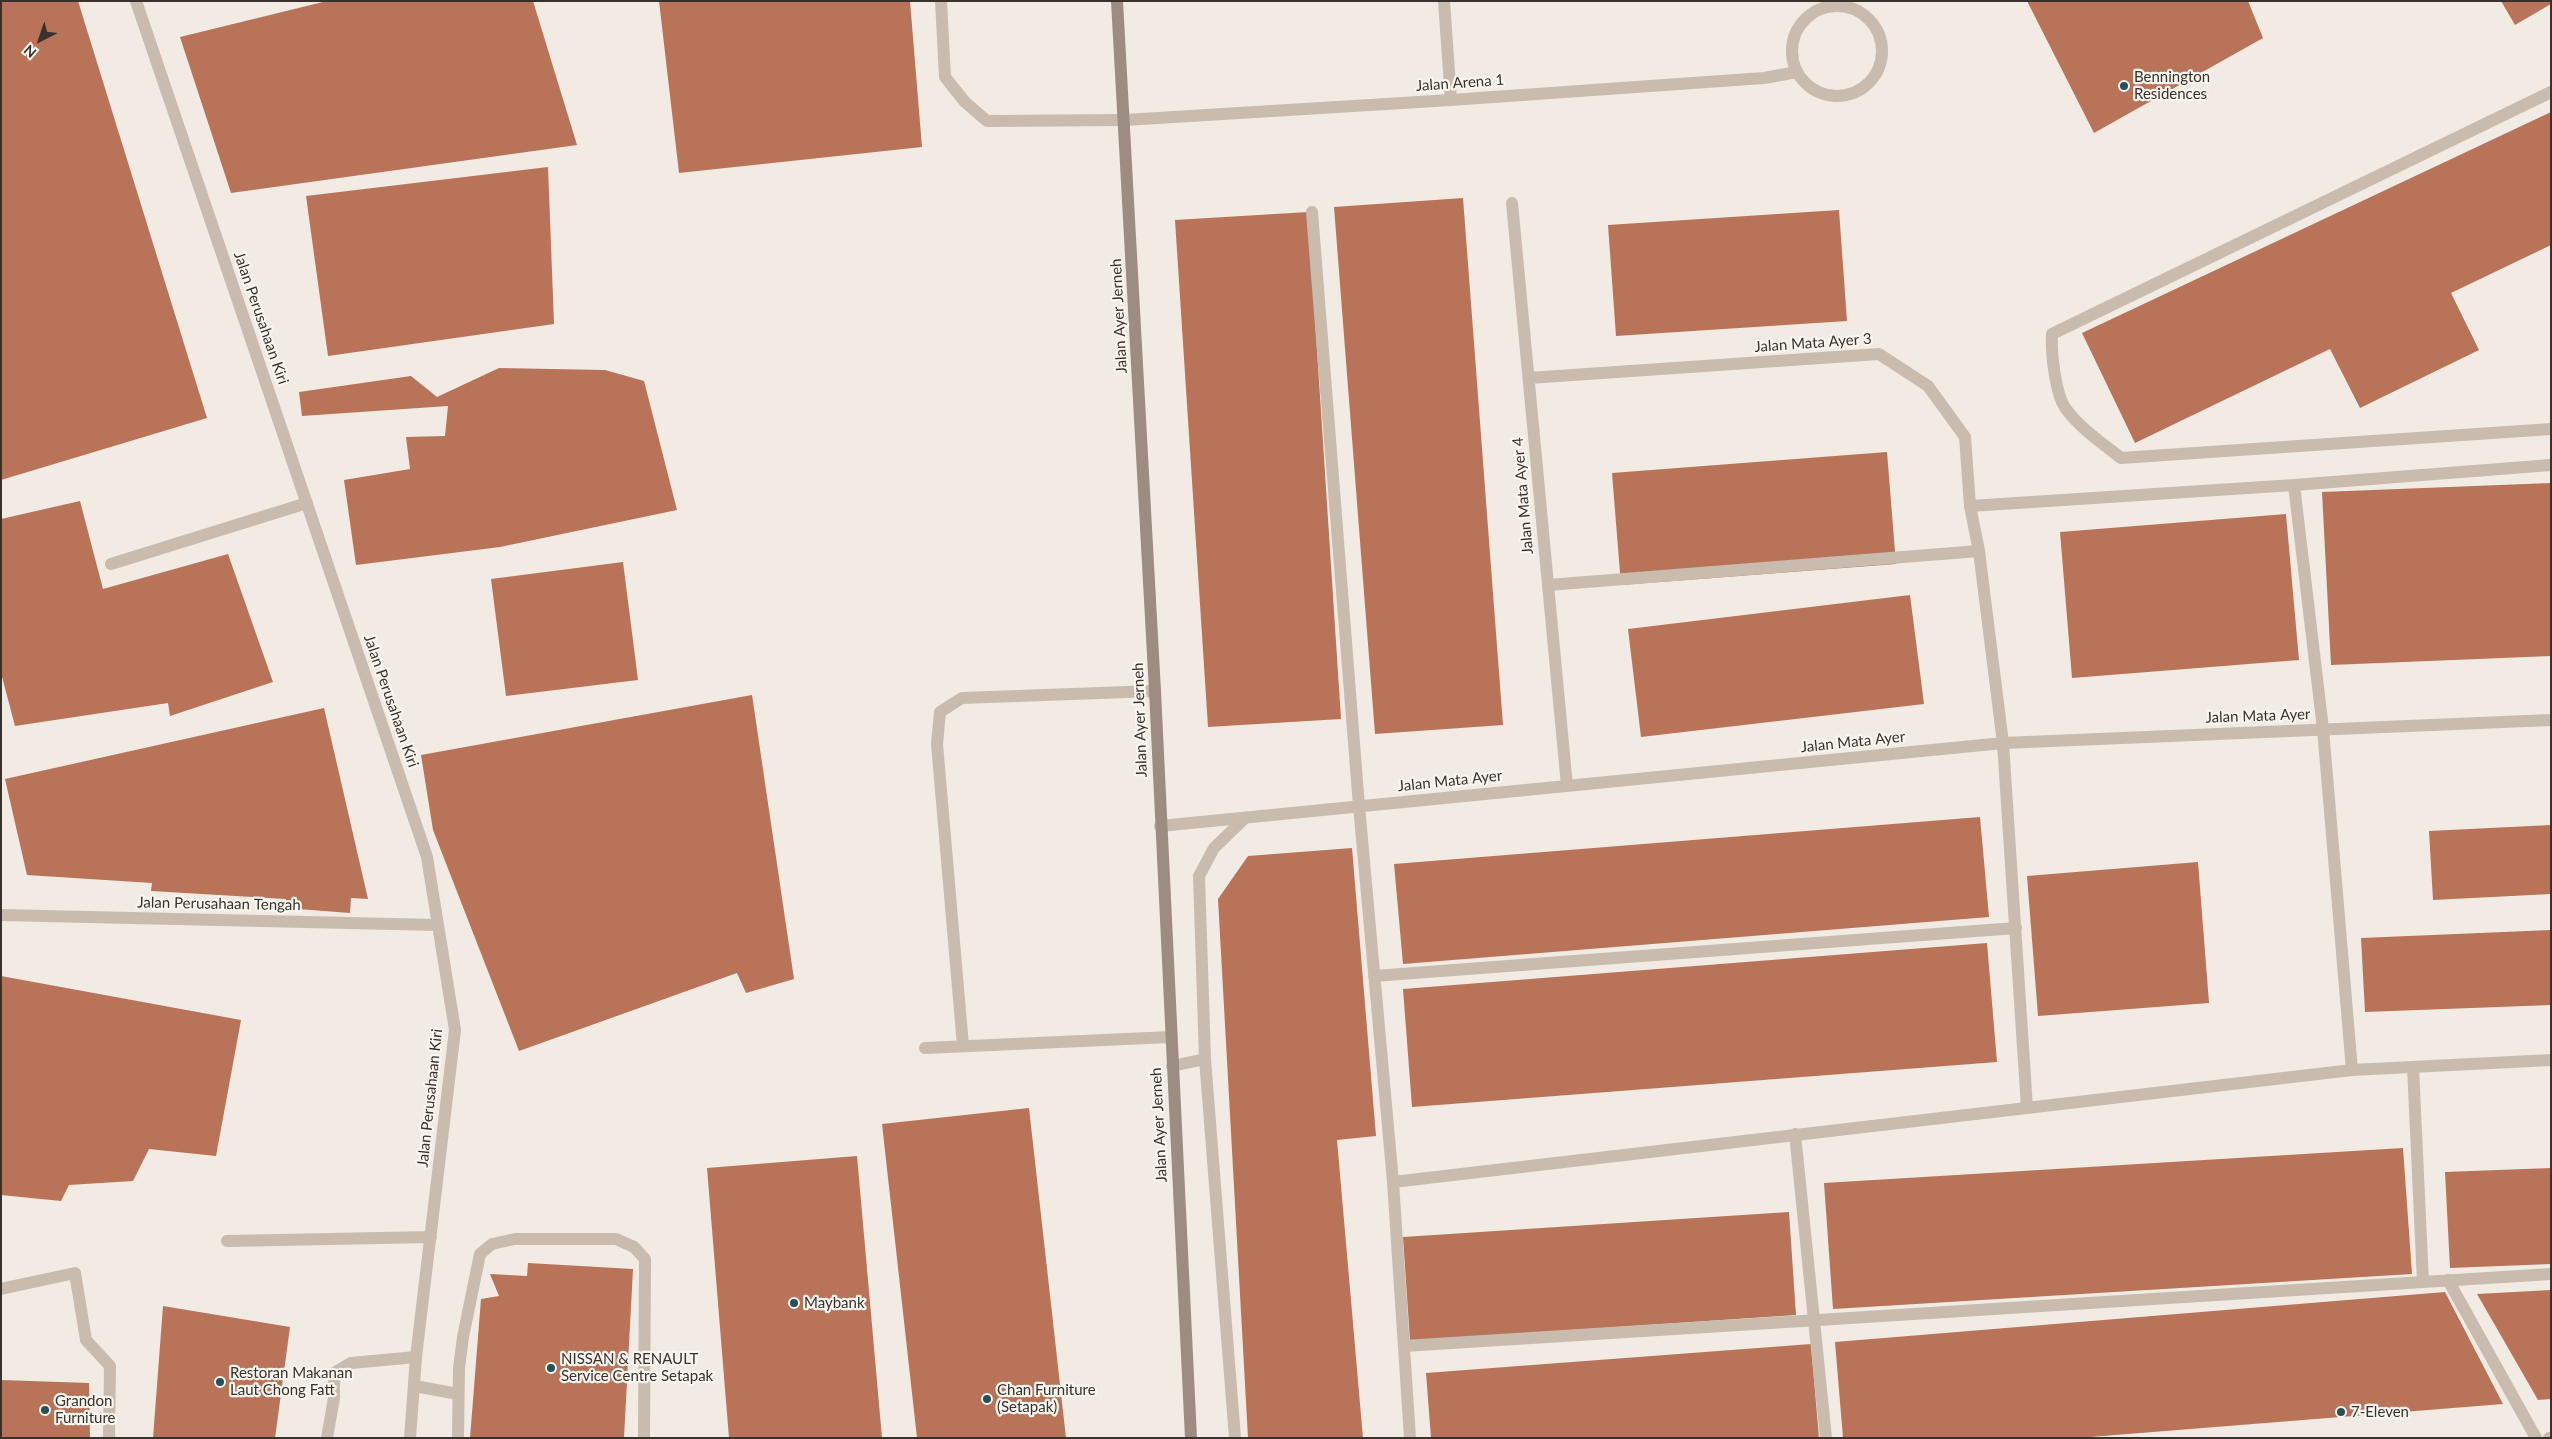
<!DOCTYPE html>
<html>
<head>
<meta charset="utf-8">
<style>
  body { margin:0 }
  #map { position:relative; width:2552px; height:1439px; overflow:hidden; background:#f1ebe3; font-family:Lato,sans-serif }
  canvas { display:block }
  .frame { position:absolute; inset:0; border:2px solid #39312c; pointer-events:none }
  .north { position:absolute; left:15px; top:15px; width:50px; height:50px; -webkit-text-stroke:4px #f9f5ef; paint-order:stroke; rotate:221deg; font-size:14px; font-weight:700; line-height:20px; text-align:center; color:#39312c }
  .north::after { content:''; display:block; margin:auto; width:18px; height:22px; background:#39312c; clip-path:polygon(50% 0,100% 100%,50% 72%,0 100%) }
</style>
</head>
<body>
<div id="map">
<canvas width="2552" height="1439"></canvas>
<div class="frame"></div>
<div class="north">N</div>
</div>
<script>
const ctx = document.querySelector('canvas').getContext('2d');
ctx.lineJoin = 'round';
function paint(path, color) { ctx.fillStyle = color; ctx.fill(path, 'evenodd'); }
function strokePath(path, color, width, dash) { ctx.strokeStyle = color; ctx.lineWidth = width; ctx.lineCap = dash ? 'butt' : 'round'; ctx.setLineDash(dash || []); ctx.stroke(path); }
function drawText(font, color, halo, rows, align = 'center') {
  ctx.font = font + ' Lato,sans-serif'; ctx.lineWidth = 4.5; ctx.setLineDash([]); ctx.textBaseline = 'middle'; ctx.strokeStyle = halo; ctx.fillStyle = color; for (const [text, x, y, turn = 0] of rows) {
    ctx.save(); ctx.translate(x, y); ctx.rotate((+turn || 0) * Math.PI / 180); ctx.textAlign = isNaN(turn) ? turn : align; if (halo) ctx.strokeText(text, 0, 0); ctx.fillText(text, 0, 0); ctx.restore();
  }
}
const building = new Path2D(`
  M1 1H78L207 418 1 480Z
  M327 1H533L577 145 231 193 180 37Z
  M659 1H910L922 147 679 173Z
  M2027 1H2248L2263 38 2094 133Z
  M2501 1H2551V4L2515 25Z
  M2551 112V245L2451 293 2479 350 2360 408 2330 349 2135 443 2082 333Z
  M548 167 554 324 328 356 306 196Z
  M1463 198 1503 725 1375 734 1334 207Z
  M1839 210 1847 321 1616 336 1608 225Z
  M1308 212 1341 719 1208 727 1175 220Z
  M499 368 605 370 644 381 677 510 500 547 356 565 344 480 410 469 406 437 445 436 448 406 302 416 299 392 411 376 437 397Z
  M1887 452 1896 564 1621 585 1612 473Z
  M2551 483V656L2331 665 2322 492Z
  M80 501 103 589 228 554 273 682 170 716 168 703 15 726 1 673V519Z
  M2286 514 2299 660 2072 678 2060 532Z
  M623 562 638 680 506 696 491 579Z
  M1910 595 1924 704 1641 737 1628 629Z
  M752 695 794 979 746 993 737 973 519 1051 433 830 421 755Z
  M324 708 368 899 351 898 350 913 285 908 286 899 151 891 152 883 27 875 5 779Z
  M1980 817 1989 917 1403 964 1394 864Z
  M2551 825V894L2433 900 2429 831Z
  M1352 848 1376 1136 1337 1140 1363 1438H1248L1218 899 1248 856Z
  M2198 862 2209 1003 2038 1016 2027 876Z
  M2551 930V1005L2365 1012 2361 938Z
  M1987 943 1997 1062 1412 1107 1403 989Z
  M1 976 241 1020 216 1156 149 1149 133 1181 69 1185 61 1201 1 1195Z
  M1029 1108 1066 1438H917L882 1124Z
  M2403 1148 2412 1274 1833 1309 1824 1183Z
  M857 1156 882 1438H729L707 1168Z
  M2551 1168V1264L2450 1268 2445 1172Z
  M1789 1212 1796 1315 1410 1341 1403 1237Z
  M528 1263 633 1269 624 1438H470L481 1299 499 1296 490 1274 527 1276Z
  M2551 1290V1399L2538 1400 2477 1294Z
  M2445 1292 2503 1404 2078 1438H1843L1835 1342Z
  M163 1306 290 1327 275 1438H153Z
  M1811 1344 1819 1438H1431L1426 1373Z
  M1 1380 89 1383 90 1438H1Z`);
const lane = new Path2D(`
  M941 1 945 77 965 102 987 121 1125 120
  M1444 1 1451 100
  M2551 92 2052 334C2051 352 2055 394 2066 409 2081 429 2102 443 2121 458L2551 429
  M1312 212 1359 806 1393 1182 1410 1438
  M2294 485 2323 729 2352 1070
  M1970 506 2294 485 2551 465
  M111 564 307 503
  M1548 585 1979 551
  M2003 743 2027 1108
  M1374 976 2016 928
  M963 1046 937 744 940 712 962 698 1155 691
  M925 1048 1171 1037
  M1172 1066 1205 1059
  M2413 1067 2423 1282
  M1795 1134 1826 1438
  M2448 1280 2536 1438
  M1 1289 75 1273 86 1340 110 1366 109 1438
  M1404 1346 2551 1274
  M415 1386 458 1394
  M327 1438 334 1398V1373L351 1363 416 1357
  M458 1438 459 1368 463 1337 480 1254 492 1244 515 1239H616L634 1247 645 1259 644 1438
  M1235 1438 1205 1059 1199 876 1214 848 1245 818
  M2549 1438H2551`);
const street = new Path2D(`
  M136 1 427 857 455 1030 416 1357 410 1438
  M1792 51a45 45 0 1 1 90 0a45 45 0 1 1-90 0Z
  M1125 120 1451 100 1764 78 1797 72
  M1512 203 1567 786
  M1529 378 1879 354 1928 386 1965 437 1970 506 1979 551 2003 743
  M1160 826 2003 743 2551 720
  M1 915 436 925
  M1393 1182 2352 1070 2551 1060
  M227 1241 431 1237`);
const secondary = new Path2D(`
  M1117 1 1155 691 1191 1438`);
const markers = [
  [2124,86,5,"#265156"],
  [794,1303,5,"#265156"],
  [551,1368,5,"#265156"],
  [220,1382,5,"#265156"],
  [987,1399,5,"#265156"],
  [45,1410,5,"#265156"],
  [2341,1412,5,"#265156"]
];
const poiNames = [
  ["Bennington",2134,77],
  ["Residences",2134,94],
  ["Maybank",804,1303],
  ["NISSAN & RENAULT",561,1359],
  ["Service Centre Setapak",561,1376],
  ["Restoran Makanan",230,1373],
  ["Laut Chong Fatt",230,1390],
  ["Chan Furniture",997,1390],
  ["(Setapak)",997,1407],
  ["Grandon",55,1401],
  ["Furniture",55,1418],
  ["7-Eleven",2351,1412]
];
const streetNames = [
  ["Jalan Arena 1",1460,83,-4],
  ["Jalan Ayer Jerneh",1119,316,-93],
  ["Jalan Perusahaan Kiri",261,318,71],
  ["Jalan Mata Ayer 3",1813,343,-4],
  ["Jalan Mata Ayer 4",1523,496,-95],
  ["Jalan Perusahaan Kiri",391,701,71],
  ["Jalan Mata Ayer",2258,716,-2],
  ["Jalan Ayer Jerneh",1140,720,-92],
  ["Jalan Mata Ayer",1853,742,-6],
  ["Jalan Mata Ayer",1450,781,-6],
  ["Jalan Perusahaan Tengah",219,904,1],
  ["Jalan Perusahaan Kiri",430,1098,-84],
  ["Jalan Ayer Jerneh",1159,1125,-93]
];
paint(building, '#b97359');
strokePath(lane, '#c9bcaf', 12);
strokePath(street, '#c9bcaf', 12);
strokePath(secondary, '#9c8c81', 12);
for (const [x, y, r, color] of markers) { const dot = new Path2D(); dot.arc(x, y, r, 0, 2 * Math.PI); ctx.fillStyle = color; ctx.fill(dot); strokePath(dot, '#f9f5ef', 2); }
drawText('15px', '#39312c', '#f9f5ef', poiNames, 'left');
drawText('15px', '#39312c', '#f9f5ef', streetNames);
</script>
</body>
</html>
